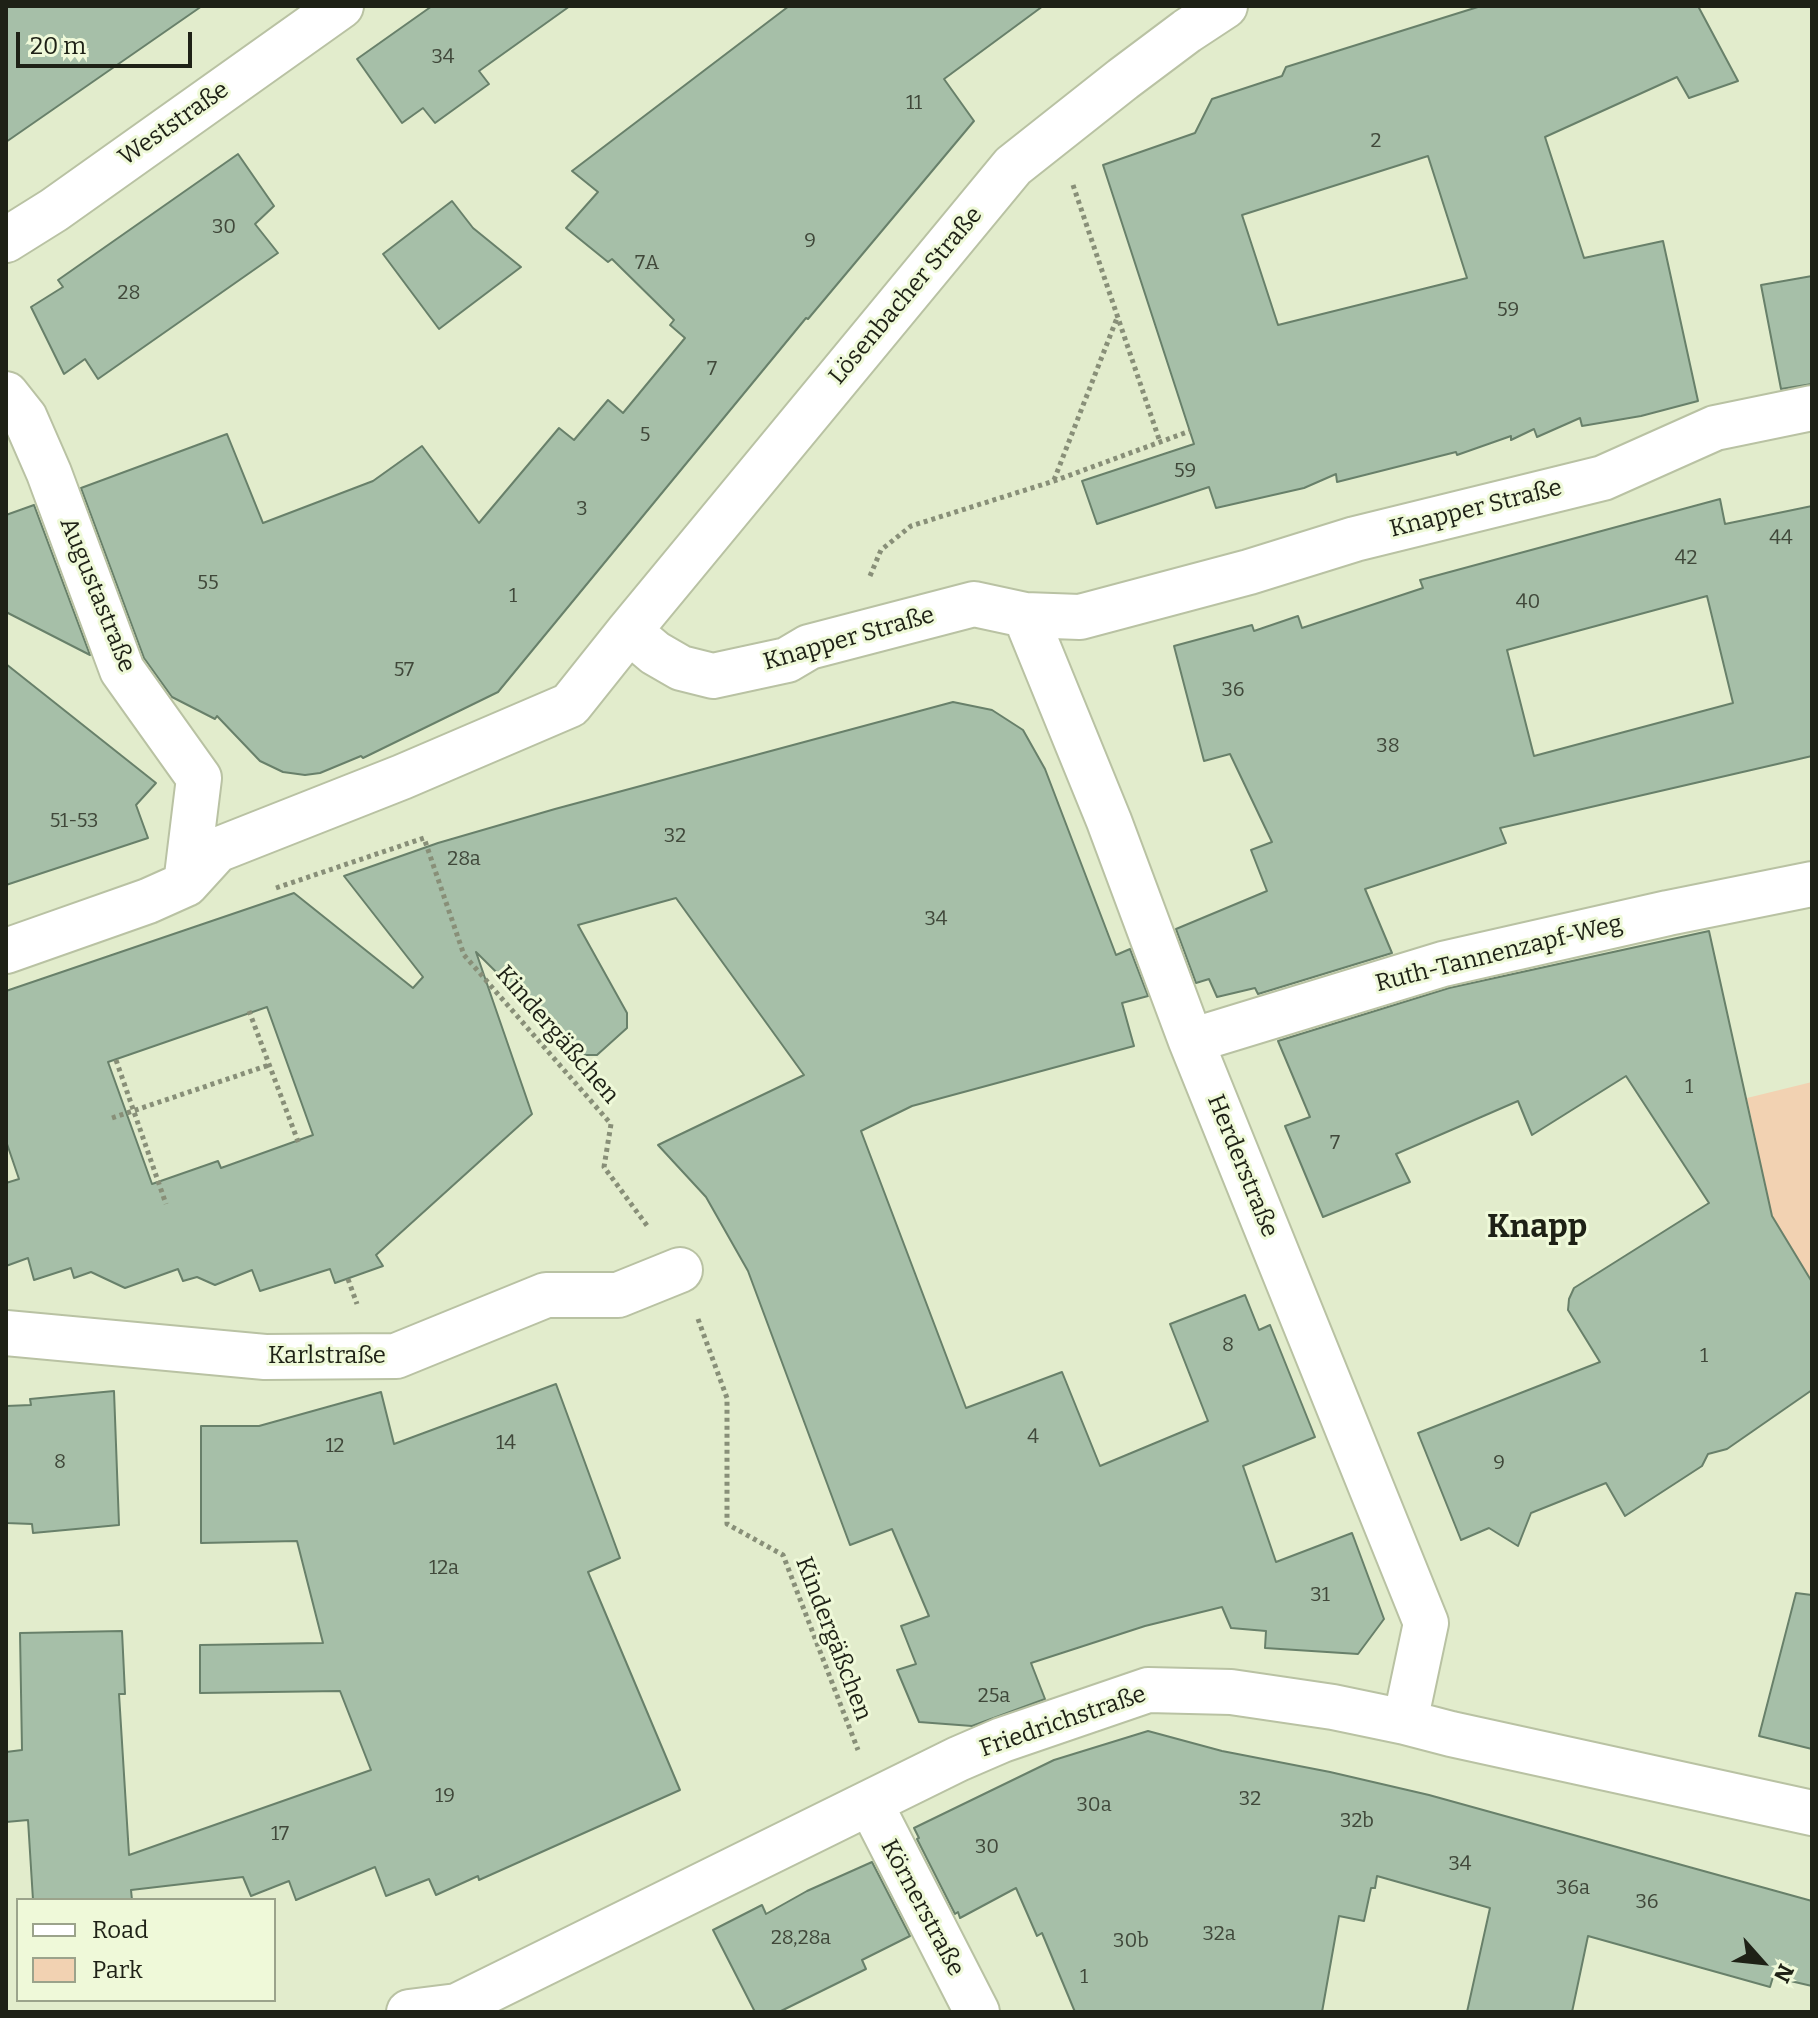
<!DOCTYPE html>
<html>
<head>
<meta charset="utf-8">
<style>
  body { margin:0 }
  #map { position:relative; width:1818px; height:2018px; overflow:hidden; background:#e2eccc; font-family:Bitter,serif }
  canvas { display:block }
  .frame { position:absolute; inset:0; border:8px solid #1e2116; pointer-events:none }
  .legend { position:absolute; left:16px; top:1898px; width:260px; height:104px; box-sizing:border-box; background:#eff9d9; border:2px solid #9ba38b; margin:0; padding:10px 14px; list-style:none; font-size:24px; color:#1e2116 }
  .legend li { display:flex; align-items:center; gap:16px; height:40px }
  .legend b { width:40px; border:2px solid #9ba38b }
  .north { position:absolute; left:1722px; top:1922px; width:80px; height:80px; -webkit-text-stroke:6px #eff9d9; paint-order:stroke; rotate:117deg; font-size:22px; font-weight:700; line-height:32px; text-align:center; color:#1e2116 }
  .north::after { content:''; display:block; margin:auto; width:28px; height:36px; background:#1e2116; clip-path:polygon(50% 0,100% 100%,50% 72%,0 100%) }
  .scale { position:absolute; left:16px; top:32px; width:176px; height:36px; box-sizing:border-box; border:4px solid #1e2116; border-top:0; padding-left:10px; font-size:24px; line-height:28px; white-space:nowrap; color:#1e2116; -webkit-text-stroke:6px #eff9d9; paint-order:stroke }
</style>
</head>
<body>
<div id="map">
<canvas width="1818" height="2018"></canvas>
<div class="frame"></div>
<ul class="legend">
<li><b style="height:10px;background:#fff"></b>Road</li>
<li><b style="height:22px;background:#f2d2b2"></b>Park</li>
</ul>
<div class="north">N</div>
<div class="scale">20 m</div>
</div>
<script>
const ctx = document.querySelector('canvas').getContext('2d');
ctx.lineJoin = 'round';
function paint(path, color) { ctx.fillStyle = color; ctx.fill(path, 'evenodd'); }
function strokePath(path, color, width, dash) { ctx.strokeStyle = color; ctx.lineWidth = width; ctx.lineCap = dash ? 'butt' : 'round'; ctx.setLineDash(dash || []); ctx.stroke(path); }
function drawText(font, color, halo, rows, align = 'center') {
  ctx.font = font + ' Bitter,serif'; ctx.lineWidth = 6; ctx.setLineDash([]); ctx.textBaseline = 'middle'; ctx.strokeStyle = halo; ctx.fillStyle = color; for (const [text, x, y, turn = 0] of rows) {
    ctx.save(); ctx.translate(x, y); ctx.rotate((+turn || 0) * Math.PI / 180); ctx.textAlign = isNaN(turn) ? turn : align; if (halo) ctx.strokeText(text, 0, 0); ctx.fillText(text, 0, 0); ctx.restore();
  }
}
const green = new Path2D(`
  M1812 1082V1282L1772 1215 1747 1098Z`);
const building = new Path2D(`
  M6 6H202L6 142Z
  M432 6H570L479 71 489 84 435 123 423 108 402 123 357 59Z
  M789 6H1043L944 79 974 121 808 319 806 318 498 692 363 758 361 756 320 773 305 775 283 772 260 761 217 716 215 719 172 697 144 658 81 488 227 434 263 523 373 481 422 446 479 523 559 428 574 440 608 400 623 413 685 338 670 325 674 320 612 259 608 262 566 228 598 192 572 171Z
  M1481 6H1698L1738 81 1689 98 1677 77 1545 137 1584 258 1663 241 1698 401 1641 416 1582 426 1580 418 1537 437 1534 429 1511 440V436L1457 455 1456 452 1337 482 1336 474 1304 488 1216 508 1209 487 1097 524 1082 481 1194 444 1103 165 1195 133 1212 99 1282 76 1286 67ZM1428 156 1467 278 1278 325 1242 215Z
  M238 154 274 206 255 224 278 253 98 379 85 359 64 374 31 307 63 287 58 280Z
  M452 201 473 228 521 267 439 329 383 254Z
  M1812 276V384L1781 389 1761 285Z
  M1720 499 1725 524 1812 506V756L1500 828 1506 843 1365 889 1392 953 1258 994 1255 988 1217 997 1209 979 1196 983 1176 929 1267 891 1251 850 1272 842 1230 754 1204 761 1174 646 1252 625 1254 631 1298 616 1302 628 1423 588 1420 580ZM1707 596 1733 703 1534 756 1507 650Z
  M34 505 90 655 6 612V515Z
  M6 664 156 783 136 805 148 838 6 885Z
  M953 702 992 710 1023 730 1045 769 1116 955 1130 949 1148 996 1122 1003 1134 1046 912 1106 861 1131 966 1408 1062 1372 1100 1466 1208 1421 1170 1324 1245 1295 1259 1330 1270 1325 1315 1437 1243 1466 1276 1562 1352 1533 1384 1619 1358 1654 1265 1648 1266 1631 1231 1628 1222 1607 1145 1626 1031 1663 1045 1699 972 1726 919 1722 897 1670 916 1664 901 1626 929 1616 892 1529 850 1545 748 1271 706 1197 658 1145 804 1075 676 898 578 925 627 1013V1028L597 1055H580L476 952 532 1114 376 1255 383 1266 335 1283 330 1269 260 1291 252 1270 215 1285 197 1277 183 1281 178 1269 125 1288 91 1272 74 1278 71 1268 34 1280 28 1258 6 1266V1183L19 1179 6 1141V991L294 893 413 988 423 977 344 876 438 843 555 809ZM267 1007 313 1135 221 1168 218 1161 152 1184 108 1062Z
  M1709 931 1772 1216 1812 1282V1390L1727 1449 1708 1454 1702 1466 1625 1516 1606 1483 1531 1513 1518 1546 1489 1528 1461 1540 1418 1433 1600 1362 1568 1310 1569 1299 1574 1288 1709 1203 1626 1076 1532 1135 1518 1101 1396 1154 1410 1182 1323 1217 1285 1126 1310 1117 1278 1041 1449 988Z
  M556 1384 620 1558 588 1572 680 1790 479 1880 478 1876 436 1895 429 1879 386 1896 375 1867 296 1900 289 1881 251 1896 243 1877 131 1890 132 1900H33L28 1820 6 1822V1752L22 1750 20 1633 122 1631 125 1694H119L129 1855 371 1770 340 1691 200 1693V1645L323 1643 297 1541 201 1543V1426H259L381 1392 394 1444Z
  M114 1391 119 1525 33 1533 32 1524 6 1523V1406L31 1405 30 1399Z
  M1796 1593 1812 1595V1749L1759 1736Z
  M1148 1731 1222 1751 1330 1772 1429 1795 1812 1901V1986L1773 1977 1770 1987 1588 1936 1572 2012H1467L1490 1908 1377 1876 1375 1888H1371L1364 1921 1339 1916 1322 2012H1075L1042 1933 1037 1936 1016 1888 960 1918 958 1912 955 1914 917 1839 919 1838 914 1828 1054 1760Z
  M872 1862 910 1936 862 1960 866 1969 779 2012H755L713 1930 762 1905 766 1914 807 1891Z`);
const path = new Path2D(`
  M1073 185 1160 442
  M1054 480 1117 318
  M870 576 881 550 911 526 1054 481 1190 431
  M276 888 424 838 464 955 611 1124 604 1167 648 1227
  M249 1011 299 1144
  M116 1060 166 1204
  M112 1118 269 1065
  M348 1279 357 1304
  M698 1319 727 1398V1524L783 1555 858 1750`);
const minor = new Path2D(`
  M6 394 25 418 49 473 122 670 199 778 186 884
  M1025 615 1109 821 1191 1041 1426 1623 1405 1722
  M629 631 1013 166 1123 79 1187 31 1225 6
  M6 951 148 901 186 884 217 850 402 777 570 705 629 631 655 653 681 668 713 676 787 660 809 647 974 604 1025 615 1080 617 1249 572 1355 539 1603 478 1715 428 1812 408
  M1191 1041 1443 964 1668 913 1812 884
  M6 1333 265 1357 396 1356 546 1295H618L680 1270
  M870 1803 977 2012
  M409 2012 457 2006 958 1759 1002 1740 1148 1690 1231 1692 1333 1707 1405 1722 1451 1734 1812 1813`);
const major = new Path2D(`
  M6 240 54 210 341 6`);
const numberNames = [
  ["34",443,57],
  ["11",914,103],
  ["2",1376,141],
  ["30",224,227],
  ["9",810,241],
  ["7A",647,263],
  ["28",129,293],
  ["59",1508,310],
  ["7",712,369],
  ["5",645,435],
  ["59",1185,471],
  ["3",582,509],
  ["44",1781,538],
  ["42",1686,558],
  ["55",208,583],
  ["1",513,596],
  ["40",1528,602],
  ["57",404,670],
  ["36",1233,690],
  ["38",1388,746],
  ["51-53",74,821],
  ["32",675,836],
  ["28a",464,859],
  ["34",936,919],
  ["1",1689,1087],
  ["7",1335,1143],
  ["8",1228,1345],
  ["1",1704,1356],
  ["4",1033,1437],
  ["14",506,1443],
  ["12",335,1446],
  ["8",60,1462],
  ["9",1499,1463],
  ["12a",444,1568],
  ["31",1320,1595],
  ["25a",994,1696],
  ["19",445,1796],
  ["32",1250,1799],
  ["30a",1094,1805],
  ["32b",1357,1821],
  ["17",280,1834],
  ["30",987,1847],
  ["34",1460,1864],
  ["36a",1573,1888],
  ["36",1647,1902],
  ["32a",1219,1934],
  ["28,28a",801,1938],
  ["30b",1131,1941],
  ["1",1084,1977]
];
const streetNames = [
  ["Weststraße",174,124,-35],
  ["Lösenbacher Straße",906,296,-50],
  ["Knapper Straße",1476,509,-14],
  ["Augustastraße",97,595,68],
  ["Knapper Straße",849,639,-16],
  ["Ruth-Tannenzapf-Weg",1499,954,-14],
  ["Kindergäßchen",557,1035,49],
  ["Herderstraße",1242,1166,68],
  ["Karlstraße",327,1356],
  ["Kindergäßchen",833,1639,69],
  ["Friedrichstraße",1063,1722,-19],
  ["Körnerstraße",922,1908,62]
];
const districtNames = [
  ["Knapp",1537,1228]
];
paint(green, '#f2d2b2');
paint(building, '#a6bfa8');
strokePath(building, '#68806a', 2);
strokePath(minor, '#b9c2a3', 48);
strokePath(major, '#b9c2a3', 48);
strokePath(path, '#888f78', 5, [4, 4]);
strokePath(minor, '#fff', 44);
strokePath(major, '#fff', 44);
drawText('20px', '#40483a', null, numberNames);
drawText('24px', '#1e2116', '#eff9d9', streetNames);
drawText('bold 32px', '#1e2116', '#eff9d9', districtNames);
</script>
</body>
</html>
